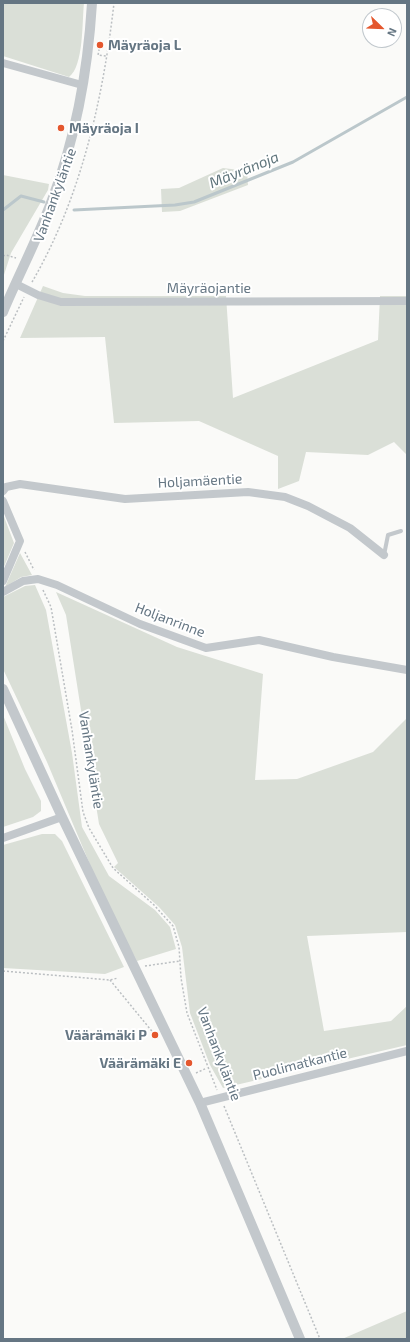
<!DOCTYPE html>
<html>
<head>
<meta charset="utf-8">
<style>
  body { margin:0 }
  #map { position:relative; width:410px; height:1342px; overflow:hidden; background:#fafaf8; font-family:"Exo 2",sans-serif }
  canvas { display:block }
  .frame { position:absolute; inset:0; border:4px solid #657683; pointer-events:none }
  .north { position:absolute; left:362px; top:8px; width:40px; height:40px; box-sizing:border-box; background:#fff; border:1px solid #c1c8cd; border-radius:50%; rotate:113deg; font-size:11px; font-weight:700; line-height:16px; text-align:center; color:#657683 }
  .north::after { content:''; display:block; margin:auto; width:14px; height:18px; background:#e4572e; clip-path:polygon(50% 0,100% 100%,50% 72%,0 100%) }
</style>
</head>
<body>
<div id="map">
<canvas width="410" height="1342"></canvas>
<div class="frame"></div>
<div class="north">N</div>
</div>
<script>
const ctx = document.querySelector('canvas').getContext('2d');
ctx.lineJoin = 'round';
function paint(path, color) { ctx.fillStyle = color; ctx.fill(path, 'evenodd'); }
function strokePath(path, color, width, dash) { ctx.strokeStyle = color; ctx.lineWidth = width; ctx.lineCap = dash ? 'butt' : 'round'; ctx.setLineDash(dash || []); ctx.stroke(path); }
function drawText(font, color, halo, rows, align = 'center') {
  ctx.font = font + ' "Exo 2",sans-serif'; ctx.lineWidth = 4; ctx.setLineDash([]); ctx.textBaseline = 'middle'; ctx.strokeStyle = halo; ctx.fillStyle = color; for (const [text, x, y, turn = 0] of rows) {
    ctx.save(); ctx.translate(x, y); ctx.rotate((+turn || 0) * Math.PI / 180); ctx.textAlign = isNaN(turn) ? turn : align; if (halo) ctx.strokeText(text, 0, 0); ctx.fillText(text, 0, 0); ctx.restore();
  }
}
const green = new Path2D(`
  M3 3H84C82 21 84 66 69 77L3 56Z
  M223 168 247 171 248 185 180 211 162 212 161 189 179 188Z
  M3 175 49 184 48 190 11 253 3 278Z
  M43 286 63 293 85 296H226L233 398 378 340 380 296H407V455L394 442 368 455 306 452 299 481 278 489V456L199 421 114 423 105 337 20 338Z
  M3 514 14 543 3 569Z
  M20 553 32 575 21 577 5 587Z
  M35 585 46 610 72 753 82 827 109 876 155 910 170 927 176 949 137 961 104 898 47 762 3 669V597L25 586Z
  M56 592 177 647 263 674 255 780 297 779 373 752 407 718V932L307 936 324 1031 391 1021 407 1006V1045L223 1088 210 1065 190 1013 182 947 175 925 159 907 114 867 118 863 99 824 66 615Z
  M3 715 25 769 41 801V811L33 817 3 827Z
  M42 834H55L62 841 124 967 105 974 3 968V845Z
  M407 1311V1339H342Z`);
const stream = new Path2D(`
  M3 210 21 196 44 202
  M74 210 175 205 194 202 293 162 407 97`);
const path = new Path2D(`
  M100 45 98 55 106 56
  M3 256 6 255 16 258
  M32 282C81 198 103 99 114 3
  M3 341 24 297
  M25 552 34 570
  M43 590 51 607 72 730 83 812 89 828 113 868 154 905 173 926 179 947 181 978 187 1013 217 1090
  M145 966 180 961
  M3 971 110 980 118 978
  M110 980 155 1035
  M196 1073 207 1068
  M224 1106 320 1339`);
const service = new Path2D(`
  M384 555 388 535 401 531`);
const minor = new Path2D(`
  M3 63 82 85
  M16 284 38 295 61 302 407 301
  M3 491 6 487 20 484 125 499 248 492 285 497 308 506 350 528 384 555
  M3 501 20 541 3 581
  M3 592 23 581 38 579 57 585 140 624 206 648 259 640 333 657 407 670
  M3 838 62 817
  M200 1103 407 1051`);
const tertiary = new Path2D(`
  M3 312C19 274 38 238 52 200 76 137 88 69 92 3
  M3 689 62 817 200 1103 300 1339`);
const markers = [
  [100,45,4,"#e4572e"],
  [61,128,4,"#e4572e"],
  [155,1035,4,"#e4572e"],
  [189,1063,4,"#e4572e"]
];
const poiNames = [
  ["Mäyräoja L",108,45],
  ["Mäyräoja I",69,128],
  ["Väärämäki P",147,1035,"right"],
  ["Väärämäki E",181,1063,"right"]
];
const streetNames = [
  ["Vanhankyläntie",55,195,-70],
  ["Mäyräojantie",209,288],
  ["Holjamäentie",200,481,-3],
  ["Holjanrinne",170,620,21],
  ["Vanhankyläntie",91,760,81],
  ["Vanhankyläntie",219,1054,69],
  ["Puolimatkantie",300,1064,-14]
];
const waterNames = [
  ["Mäyränoja",244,170,-22]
];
paint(green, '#dadfd7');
strokePath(stream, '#bbc7cb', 3);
strokePath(path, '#bbbfc2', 1.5, [2, 2]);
strokePath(service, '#c3c8cc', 4);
strokePath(minor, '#c3c8cc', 8);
strokePath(tertiary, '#c3c8cc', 10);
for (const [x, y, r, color] of markers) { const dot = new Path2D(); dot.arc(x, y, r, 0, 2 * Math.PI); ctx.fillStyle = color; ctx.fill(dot); strokePath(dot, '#fff', 1.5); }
drawText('bold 14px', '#657683', '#fff', poiNames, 'left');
drawText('14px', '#657683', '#fff', streetNames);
drawText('italic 15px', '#60757c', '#fff', waterNames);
</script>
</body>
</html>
